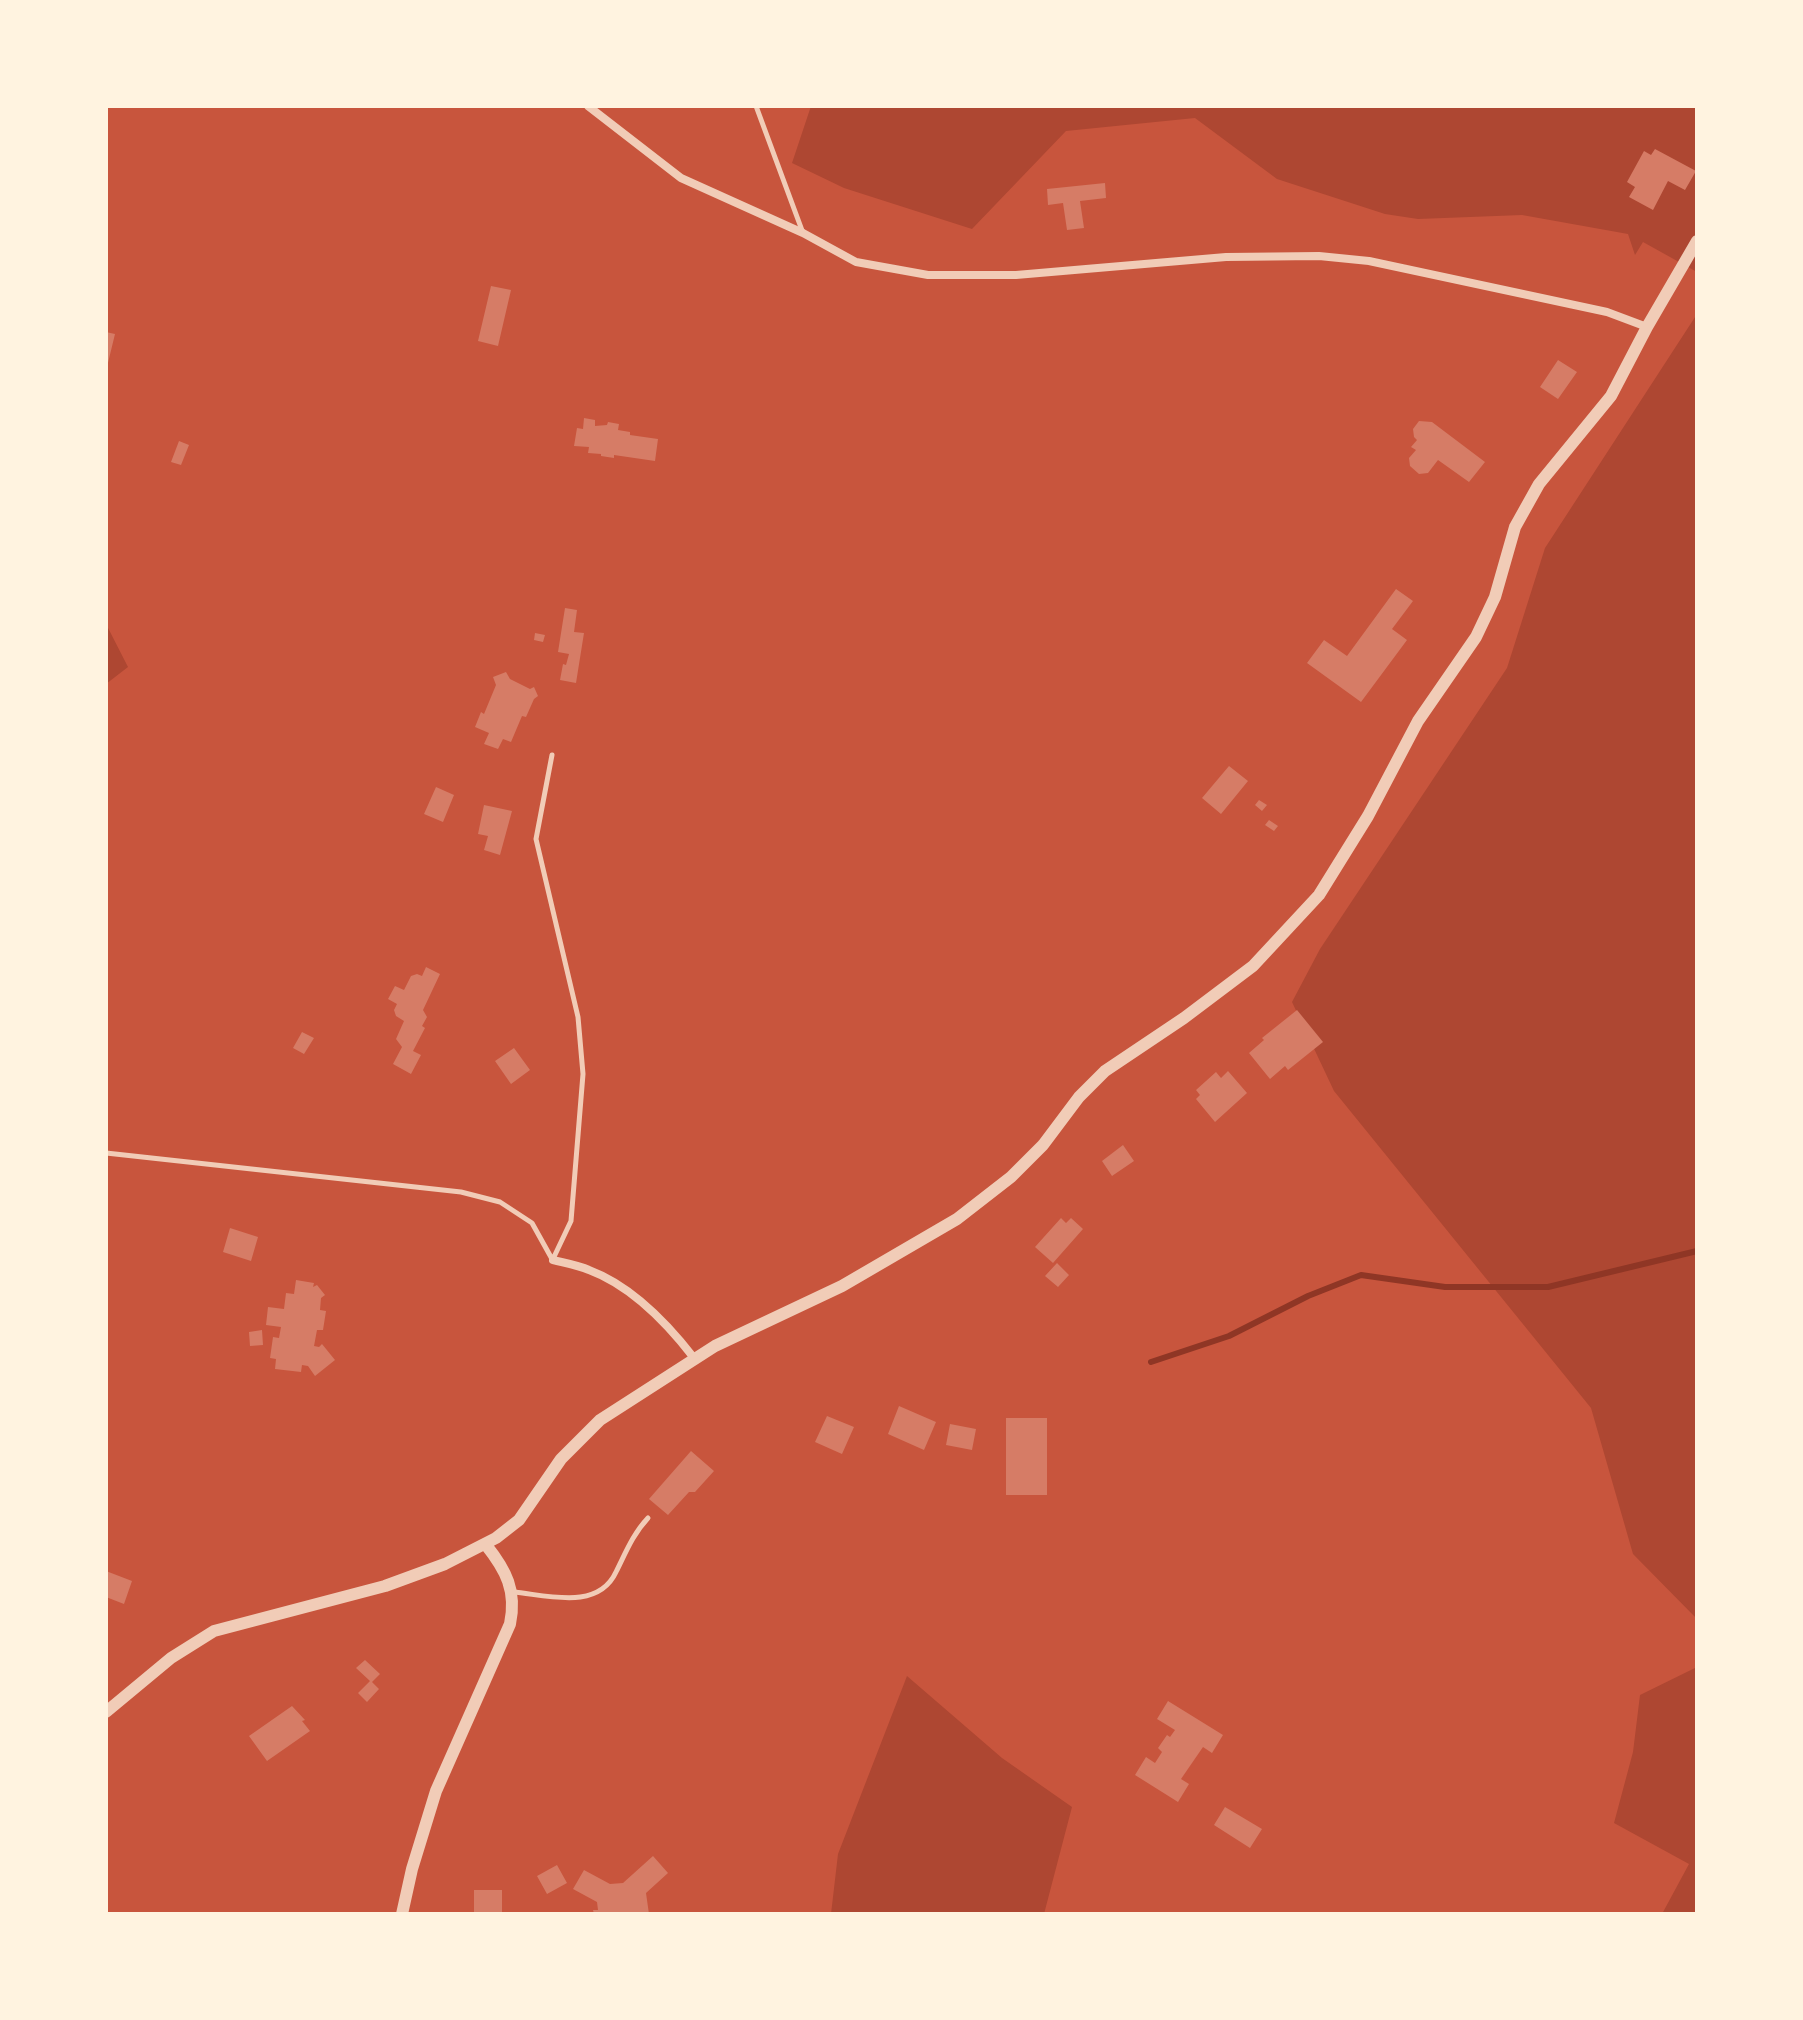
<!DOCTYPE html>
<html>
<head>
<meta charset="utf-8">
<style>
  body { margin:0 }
  #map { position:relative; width:1803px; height:2020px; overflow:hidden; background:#c8553d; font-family:"Libre Baskerville",serif }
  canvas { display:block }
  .frame { position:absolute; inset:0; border:108px solid #fff3e0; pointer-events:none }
</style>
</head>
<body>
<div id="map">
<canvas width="1803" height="2020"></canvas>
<div class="frame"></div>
</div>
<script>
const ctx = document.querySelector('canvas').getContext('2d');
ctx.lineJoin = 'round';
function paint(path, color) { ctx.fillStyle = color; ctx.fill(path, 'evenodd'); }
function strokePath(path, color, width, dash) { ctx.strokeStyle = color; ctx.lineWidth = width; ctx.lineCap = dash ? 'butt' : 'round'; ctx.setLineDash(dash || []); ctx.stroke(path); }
const green = new Path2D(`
  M811 106H1697V272L1643 242 1635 255 1628 234 1522 215 1418 219 1385 214 1277 179 1195 118 1066 131 972 229 844 188 792 163Z
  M1697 314V1619L1633 1554 1591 1408 1334 1091 1292 1002 1320 949 1507 668 1545 548Z
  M106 624 128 667 106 684Z
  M1697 1667V1914H1662L1689 1864 1614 1823 1633 1752 1640 1695Z
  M907 1676 1002 1758 1072 1807 1044 1914H831L838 1854Z`);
const stream = new Path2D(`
  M1151 1362 1229 1336 1308 1296 1361 1275 1445 1287H1548L1697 1251`);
const building = new Path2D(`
  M1655 149 1696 171 1685 190 1668 181 1653 210 1629 197 1635 187 1627 182 1644 151 1651 155Z
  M1105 183 1106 198 1080 201 1084 228 1067 230 1063 203 1048 205 1047 189Z
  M491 286 511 290 498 346 478 341Z
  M106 332 115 334 107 367H106Z
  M1558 360 1577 372 1558 399 1540 387Z
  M584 418 595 420V426L607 425 608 422 619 424 618 430 630 432V435L658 439 655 461 614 455V458L601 456V454L588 453 589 447 574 446 577 428 583 429Z
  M1419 421 1432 422 1485 462 1469 482 1438 460 1428 473 1419 474 1410 466 1409 458 1416 450 1411 447 1417 440 1414 437 1413 429Z
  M179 441 189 445 181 465 171 462Z
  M1396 589 1413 601 1392 629 1407 640 1361 702 1307 663 1324 640 1347 656Z
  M565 608 577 610 574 632 584 633 576 683 560 680 563 664 566 665 569 654 558 652Z
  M535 633 545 635 543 642 534 640Z
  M506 672 510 679 530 689 534 687 538 696 534 699 526 717 522 716 511 742 503 739 498 749 484 744 489 733 475 727 481 712 484 714 496 685 493 677Z
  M1229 766 1248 781 1221 814 1202 798Z
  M436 787 454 795 443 822 424 814Z
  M1259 800 1267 805 1262 811 1255 805Z
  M484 805 512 811 500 855 484 850 488 836 478 834Z
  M1269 820 1278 826 1274 831 1265 825Z
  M426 967 440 974 423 1010 427 1017 422 1026 425 1028 413 1051 421 1055 411 1074 393 1064 402 1047 396 1039 404 1021 396 1016 394 1010 397 1004 388 999 395 986 404 990 411 976 417 974 422 976Z
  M1297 1010 1323 1042 1288 1070 1285 1066 1270 1079 1249 1053 1264 1040 1262 1038Z
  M302 1032 314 1038 304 1054 293 1048Z
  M514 1048 530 1070 511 1084 495 1061Z
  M1228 1071 1247 1093 1215 1122 1196 1099 1200 1095 1196 1090 1216 1072 1221 1078Z
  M1123 1145 1134 1161 1112 1176 1102 1161Z
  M1061 1218 1066 1223 1071 1218 1083 1229 1053 1263 1035 1247Z
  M230 1228 258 1237 251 1261 223 1252Z
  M1057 1263 1069 1275 1058 1287 1045 1276Z
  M296 1280 314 1283 313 1287 317 1285 325 1295 321 1298 320 1310 326 1311 323 1330H317L314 1346 319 1347 322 1344 335 1360 315 1376 308 1366 302 1365 301 1372 275 1369 276 1359 270 1358 273 1337 279 1338 281 1327 266 1325 268 1307 284 1309 286 1293 294 1294Z
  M262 1330 263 1345 250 1346 249 1332Z
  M899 1406 936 1422 924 1450 888 1434Z
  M827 1416 854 1427 842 1454 815 1442Z
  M1006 1418H1047V1495H1006Z
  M950 1424 976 1429 972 1450 946 1445Z
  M691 1451 714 1471 695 1492H689L668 1515 649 1499Z
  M106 1571 132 1581 124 1604 106 1597Z
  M365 1660 380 1674 372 1682 379 1689 367 1702 358 1693 370 1681 356 1668Z
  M1168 1701 1223 1735 1212 1753 1203 1747 1181 1779 1189 1784 1178 1802 1135 1775 1146 1757 1155 1763 1162 1752 1158 1748 1167 1735 1170 1737 1175 1730 1157 1719Z
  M292 1706 305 1720 302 1721 310 1731 267 1761 249 1736Z
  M1225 1807 1262 1829 1250 1848 1214 1825Z
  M653 1856 668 1873 646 1893 649 1914H594L593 1910H598L597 1902 573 1889 584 1870 610 1884 623 1883Z
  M557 1865 567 1883 547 1894 537 1876Z
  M474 1890H502V1914H474Z`);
const service = new Path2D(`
  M756 106 803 233
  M552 755 536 839 578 1017 583 1074 571 1221 553 1259
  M106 1153 461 1192 500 1202 532 1223 552 1259
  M513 1592C547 1595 598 1611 616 1572 626 1552 633 1534 648 1518`);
const minor = new Path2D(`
  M588 106 681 178 803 233 856 262 928 275H1016L1226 257 1319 256 1369 261 1607 312 1647 327
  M553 1260C565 1263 578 1265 589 1270 632 1286 667 1323 694 1358`);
const tertiary = new Path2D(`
  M106 1712 171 1658 214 1631 385 1586 445 1564 496 1538 519 1520 561 1459 600 1420 715 1346 842 1286 957 1219 1011 1177 1043 1145 1079 1097 1105 1071 1184 1018 1253 966 1319 895 1368 816 1418 721 1476 637 1495 597 1515 527 1539 484 1611 396 1647 327 1697 241
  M402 1914 412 1869 436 1791 510 1624C517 1591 506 1570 486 1545`);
paint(green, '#ae4732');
strokePath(stream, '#8f3625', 6);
paint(building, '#d67c66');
strokePath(service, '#f1ccb7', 5);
strokePath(minor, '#f1ccb7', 8);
strokePath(tertiary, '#f1ccb7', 12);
</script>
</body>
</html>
